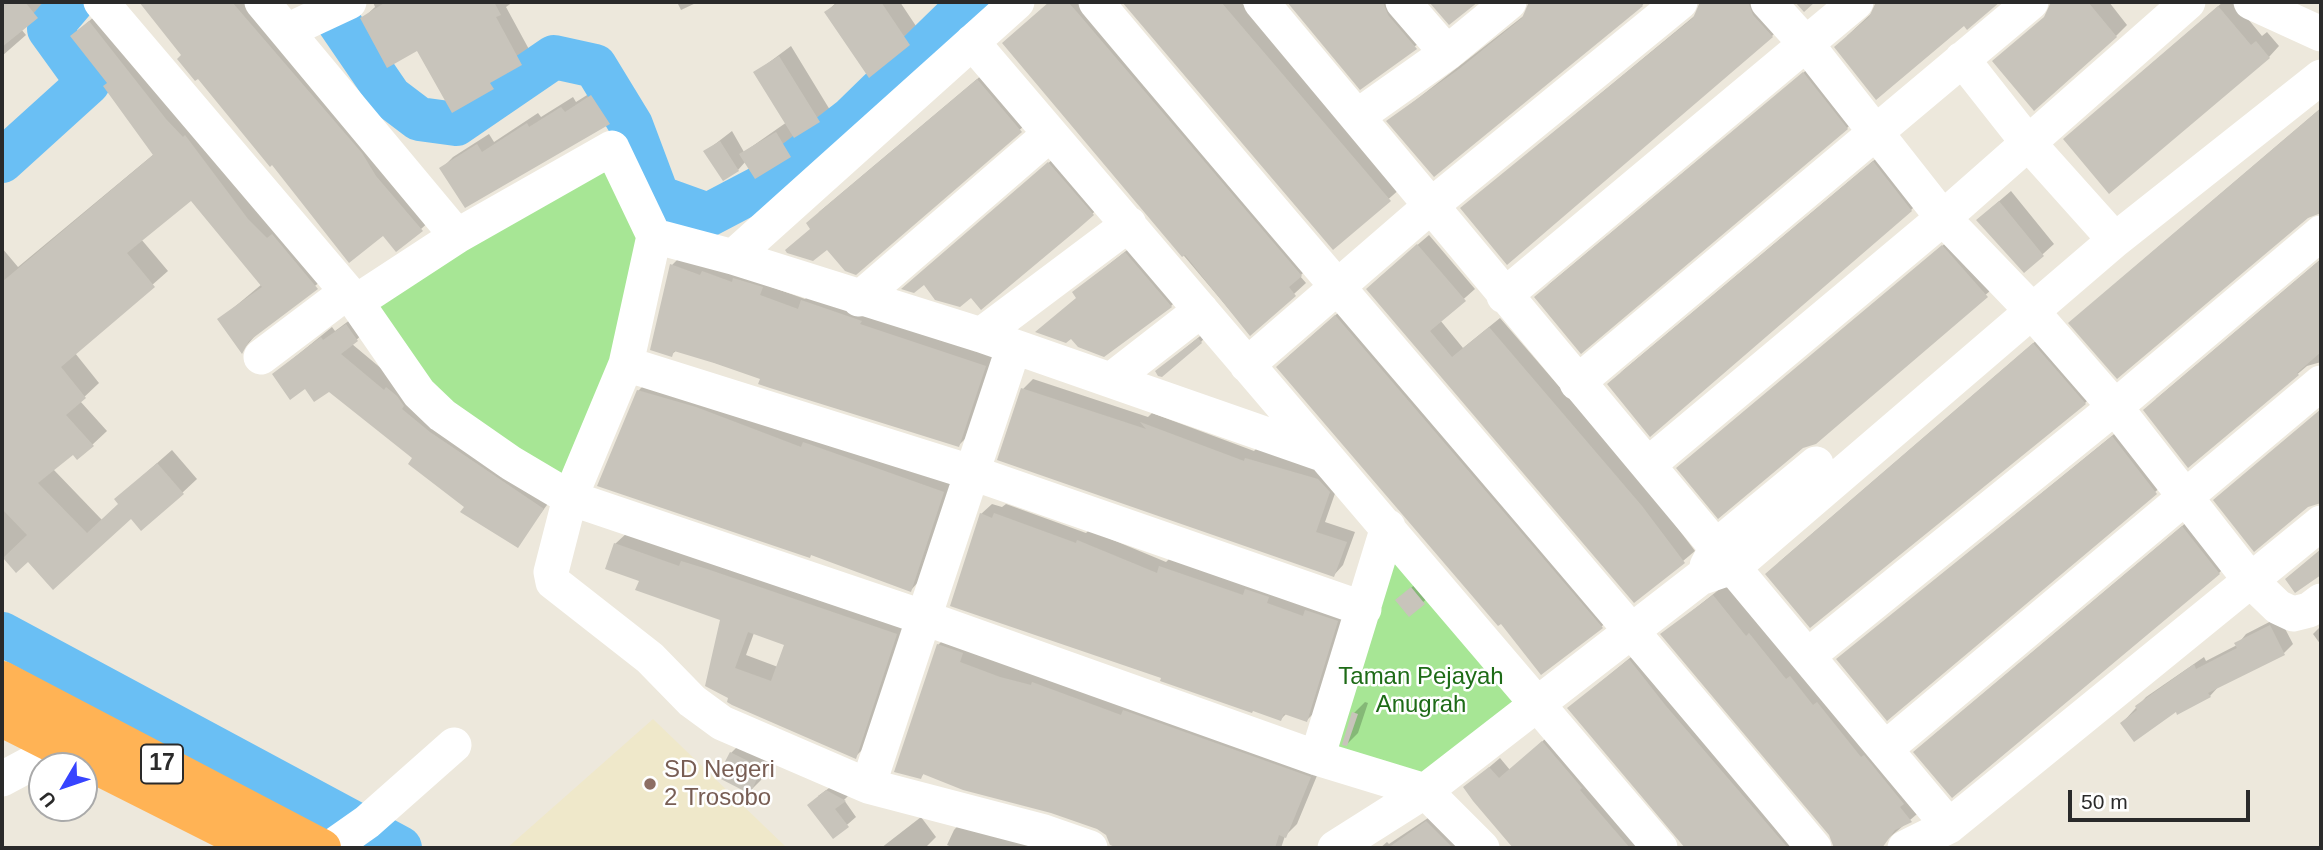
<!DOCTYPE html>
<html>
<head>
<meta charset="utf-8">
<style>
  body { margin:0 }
  #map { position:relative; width:2323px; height:850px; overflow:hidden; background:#ede8dc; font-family:Arial,sans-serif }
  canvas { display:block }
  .frame { position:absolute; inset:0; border:4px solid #2a2a2a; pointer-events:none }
  .north { position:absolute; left:28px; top:752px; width:70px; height:70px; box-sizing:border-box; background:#fff; border:2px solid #aaa; border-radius:50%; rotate:231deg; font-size:19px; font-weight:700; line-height:28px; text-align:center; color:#2a2a2a }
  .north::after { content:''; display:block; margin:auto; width:24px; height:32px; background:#3744ff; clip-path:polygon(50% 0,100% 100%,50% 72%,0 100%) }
  .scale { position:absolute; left:2068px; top:790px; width:182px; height:32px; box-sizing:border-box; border:4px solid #2a2a2a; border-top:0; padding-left:9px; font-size:21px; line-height:24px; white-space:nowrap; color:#2a2a2a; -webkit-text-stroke:5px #fff; paint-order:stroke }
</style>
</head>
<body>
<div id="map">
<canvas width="2323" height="850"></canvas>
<div class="frame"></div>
<div class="north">U</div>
<div class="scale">50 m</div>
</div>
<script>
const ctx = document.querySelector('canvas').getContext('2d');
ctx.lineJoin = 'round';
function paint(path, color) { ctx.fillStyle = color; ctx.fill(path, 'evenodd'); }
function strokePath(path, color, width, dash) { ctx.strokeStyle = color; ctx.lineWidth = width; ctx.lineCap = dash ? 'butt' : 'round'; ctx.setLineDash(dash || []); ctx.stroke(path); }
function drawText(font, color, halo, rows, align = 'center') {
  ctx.font = font + ' Arial,sans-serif'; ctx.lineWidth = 5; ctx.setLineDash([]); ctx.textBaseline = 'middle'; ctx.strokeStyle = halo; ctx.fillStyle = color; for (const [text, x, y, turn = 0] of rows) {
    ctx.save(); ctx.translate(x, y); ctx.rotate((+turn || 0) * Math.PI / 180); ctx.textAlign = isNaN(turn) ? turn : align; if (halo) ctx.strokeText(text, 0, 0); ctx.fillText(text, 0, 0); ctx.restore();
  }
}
const education = new Path2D(`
  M653 719 787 848H507Z`);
const green = new Path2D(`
  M612 151 651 238 568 491 423 392 361 305Z
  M1388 527 1536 702 1425 791 1317 758Z`);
const shadow = new Path2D(`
  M2 2H40L45 9 21 29 26 35 2 56Z
  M141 2H243L431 220 421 229 383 233 183 54Z
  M373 2H513L506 7 531 53 501 74 503 78 493 88 362 19 375 7Z
  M677 2H698L681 10Z
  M837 2H900L920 32 909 44 826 12Z
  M1050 2H1090L1312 264 1300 276 1306 283 1250 334 1004 43Z
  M1124 2H1241L1401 188 1333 248Z
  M1289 2H1400L1427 37 1361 87Z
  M1530 2H1646L1434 175 1389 121 1526 14Z
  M1701 2H1764L1783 25 1772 36 1462 208 1698 13Z
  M1877 2H1986L1876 98 1847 36 1876 9Z
  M2053 2H2109L2127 25 2116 36 2047 15Z
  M2223 2H2234L2262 36 2267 32 2279 46 2269 57 2076 129Z
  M104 8 331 273 259 331 242 351 220 319 262 284 191 198 141 239 168 271 75 353 99 383 80 401 107 431 92 445 73 452 53 469 102 520 120 504 116 499 172 450 197 479 182 493 28 560 16 570 2 555V248L18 267 154 154 109 83 72 36Z
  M791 46 830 110 796 135 801 144 790 155 756 176 746 161 738 170 706 151 732 131 744 152 787 122 756 72Z
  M1815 63 1858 117 1847 128 1547 286Z
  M989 69 1032 119 856 273 827 247 812 228 819 212Z
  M603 85 621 112 609 123 441 169 453 157 489 134 494 142 538 113 541 117 573 97 576 102Z
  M2321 108V212L2082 312Z
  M1885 151 1922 199 1911 210 1620 373Z
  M1060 153 1103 204 1092 214 971 296 914 279Z
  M2011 191 2054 244 2024 271 1990 209Z
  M1429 235 1475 289 1440 320 1463 348 1500 318 1653 495 1695 551 1635 601 1379 278Z
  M1954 236 1998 284 1815 443 1678 468Z
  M1136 243 1181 296 1171 306 1071 337 1078 297 1074 292Z
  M682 255 805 299 813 291 995 356 969 435 959 445 677 350 671 355 672 265Z
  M2321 259V362L2307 366 2189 466 2156 399Z
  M1347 305 1613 616 1601 627 1289 356Z
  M358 314 368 329 352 344 395 380 553 497 517 545 466 507 415 457 329 390 305 387 274 374 332 327 335 331Z
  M1210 328 1212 330 1201 342 1162 375 1157 371Z
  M2045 333 2096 392 2085 403 1778 563Z
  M1033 379 1148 417 1152 413 1254 451 1256 449 1328 469 1339 482 1325 522 1355 532 1343 565 1334 575 1023 389Z
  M649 380 954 482 921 579 911 590 638 391Z
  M2124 426 2168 481 1888 718 1838 659Z
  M992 504 1002 507 1006 504 1086 533 1089 530 1166 562 1171 557 1347 611 1317 710 1307 720 1287 713 1281 719 1164 677 981 514Z
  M2194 516 2230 562 2219 573 1927 741Z
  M628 532 909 621 868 744 855 757 733 704 722 619 641 580 615 544ZM754 633 786 644 778 667 746 655Z
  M1417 583 1429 597 1409 614 1402 595Z
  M1726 584 1923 809 1877 848H1835L1831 834 1663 634Z
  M2279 617 2293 644 2284 653 2220 685 2210 696 2177 709 2122 723 2146 697 2204 657 2206 661 2237 645 2246 634Z
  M2321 626V645L2313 634Z
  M949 634 1321 766 1297 824 1285 836 1281 848H1143L1107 835 1097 827 925 772 921 777 938 645Z
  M1642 648 1810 848H1688L1569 708Z
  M1365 702 1368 703 1358 733 1347 744 1354 713Z
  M1553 732 1649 848H1519L1466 787 1500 758 1510 770Z
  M742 742 772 757 761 780 750 791 731 753Z
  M836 783 852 792 844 800 856 817 833 837 818 796Z
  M1437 812 1469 848H1380L1387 842 1389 844Z
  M921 817 936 837 925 848H881Z
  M965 818 1036 848H954L947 845 954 830Z`);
const river = new Path2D(`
  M325 2 390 97 419 119 456 124 554 57 595 66 631 125 658 197 708 215 767 184 851 119 971 2
  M2 161 88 83 49 29 72 2
  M2 634 400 848`);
const building = new Path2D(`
  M2 2H25L38 18 2 47Z
  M139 2H232L362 153 376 176 423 231 396 252 383 236 349 263 272 165 270 167 198 79 195 81 177 59 181 55Z
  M386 2H494L501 15 496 17 522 65 490 83 494 89 452 113 417 51 387 68 360 18Z
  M839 2H881L910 45 869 78 824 12Z
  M1049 2H1068L1077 12 1302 276 1289 287 1296 296 1250 336 1185 255 1182 257 1002 43Z
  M1122 2H1221L1391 201 1333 250Z
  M1287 2H1383L1388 15 1417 49 1360 90Z
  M1429 2H1478L1449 25Z
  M1529 2H1639L1643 6 1434 177 1386 121 1459 69 1522 18Z
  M1700 2H1748L1753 15 1773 37 1507 265 1460 208 1693 18Z
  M1795 2H1815L1804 12Z
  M1876 2H2000L1967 30 1964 26 1876 100 1834 47 1869 17Z
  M2051 2H2088L2117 37 2034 111 1992 61 2044 17Z
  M2218 6 2251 45 2256 41 2270 58 2109 194 2063 139Z
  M89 21 166 119 183 137 185 135 248 219 267 238 272 234 318 289 249 341 242 354 217 319 262 287 191 201 127 253 155 287 61 367 86 398 66 415 94 446 77 460 73 455 38 483 87 533 118 504 114 499 157 463 184 494 141 531 131 519 53 590 28 562 16 573 3 558 27 535 2 509V282L153 155 103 86 107 83 70 36Z
  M779 56 820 122 794 138 753 72Z
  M1803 72 1848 129 1581 354 1534 297Z
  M977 79 1022 132 856 275 845 271 827 250 813 261 787 253 785 250 810 229 806 223Z
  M591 95 610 124 465 208 439 168 477 144 482 152 527 123 529 127 561 107 565 112Z
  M2321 108V213L2308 218 2117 379 2068 323Z
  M776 132 791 157 755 179 739 154Z
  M720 141 739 171 723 181 703 151Z
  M1873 161 1912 211 1650 437 1607 384Z
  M1048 162 1094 215 1078 229 981 310 971 298 960 307 935 300 924 285 914 293 901 289Z
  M1999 201 2044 256 2024 273 1976 220Z
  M1417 244 1466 301 1430 331 1452 357 1489 327 1642 506 1685 563 1634 603 1366 289Z
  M1942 245 1988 297 1816 444 1803 448 1718 519 1676 468Z
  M1125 252 1172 307 1104 357 1078 347 1071 339 1066 343 1035 332 1076 298 1072 292Z
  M2321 259V352L2297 373 2299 375 2188 468 2143 410Z
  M670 264 700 275 702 271 732 282 733 278 763 287 760 295 798 309 801 300 862 321 860 324 986 366 959 447 770 388 758 384 760 379 714 363 674 351 672 357 650 350Z
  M1335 315 1603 628 1541 675 1501 624 1498 626 1276 367Z
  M346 324 358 341 341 354 384 390 386 387 397 396 404 406 402 409 430 432 544 509 518 548 460 512 464 507 408 464 412 458 329 392 314 402 305 389 290 400 272 374 321 337 323 340Z
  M1198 338 1202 343 1162 377 1158 376 1155 371Z
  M2033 343 2086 404 1810 628 1765 574Z
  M1021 388 1146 429 1140 422 1244 461 1245 458 1318 479 1330 492 1316 532 1347 542 1334 577 997 460Z
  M637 390 696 407 801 447 803 442 944 492 911 592 811 555 810 558 597 486Z
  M2321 409V503L2308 507 2254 552 2213 500Z
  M2112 436 2157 494 1887 721 1836 659Z
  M980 513 992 518 994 513 1076 543 1077 540 1157 573 1159 566 1243 595 1245 589 1269 597 1267 603 1303 616 1305 610 1338 621 1307 722 1284 714 1281 721 1253 711 1252 713 1160 681 1161 678 950 606Z
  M2182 526 2220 574 1952 798 1913 752Z
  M614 543 679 566 681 561 707 569 897 634 856 759 732 705 727 702 728 698 705 686 720 620 635 590 639 581 605 569ZM748 632 784 645 771 681 735 668Z
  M2321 549V575L2295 593 2285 579Z
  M1411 587 1425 604 1409 617 1395 600Z
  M1713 595 1746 636 1749 633 1786 679 1790 676 1813 705 1817 702 1861 757 1864 755 1904 804 1900 807 1912 822 1895 830 1882 848H1834L1829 835 1660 634Z
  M2270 625 2285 655 2208 693 2211 697 2177 715 2176 712 2134 742 2120 723 2137 710 2135 706 2194 664 2196 669 2237 648 2234 643Z
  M937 644 963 653 960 662 1000 677 1031 685 1032 682 1121 715 1123 710 1311 777 1286 838 1279 835 1275 848H1118L1110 845 1106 835 1097 829 1051 813 963 790 923 774 921 779 894 772Z
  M1629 659 1666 706 1788 848H1685L1567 708Z
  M1352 712 1358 714 1347 746 1342 745Z
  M1542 741 1582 788 1580 790 1630 848H1513L1473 801 1463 787 1489 767 1499 778Z
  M730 752 762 768 750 794 717 777Z
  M826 790 846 801 835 809 849 827 833 839 807 805Z
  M1426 821 1453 848H1388Z`);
const minor = new Path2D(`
  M101 2 356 302 419 393 442 415 511 463 570 498 922 617 1317 758 1425 791 1482 848
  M262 2 457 236
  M1096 2C1333 285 1578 564 1814 848
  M1261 2 1949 826
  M1403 2 1447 53
  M1768 2 1807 45 1943 218 2021 299 2115 407 2251 581 2278 607 2293 614 2309 610 2321 601
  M2251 2 2321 34
  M289 30 349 2
  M972 42 1660 848
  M1962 59 2029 144 2115 240
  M1358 116 1447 53 1509 2
  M654 236 733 257 981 335 1322 454
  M733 257 1017 2
  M1504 296 1856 2
  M859 299 1050 134
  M356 302 457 236 612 148 654 236 626 364 570 498 551 572 553 582 650 658 692 701 722 723 868 786 1044 832 1090 848
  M981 335 1129 224
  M261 357 347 292
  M626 364 970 472 1364 609
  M1247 365 1433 204 1680 2
  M1111 380 1201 310
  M1577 383 2031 2
  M1649 464 1943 218 2188 2
  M1707 566 1718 545 1816 464
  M1809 655 2115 407 2321 233
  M1885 749 2321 383
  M1317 758 1388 527
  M2 779 58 749
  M868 786 1013 349
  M330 848 367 822 454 745
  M1335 848 1425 791 1700 578 1735 566 2115 240 2321 77
  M1905 848 1949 826 2321 523`);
const highway = new Path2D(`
  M2 680 322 848
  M2 718 260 848`);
const markers = [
  [650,784,7,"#8d6e63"]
];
const shields = [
  [162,764,42]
];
const shieldNames = [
  ["17",162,764]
];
const parkNames = [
  ["Taman Pejayah",1421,677],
  ["Anugrah",1421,705]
];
const educationNames = [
  ["SD Negeri",664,770],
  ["2 Trosobo",664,798]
];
paint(education, '#efe8ca');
paint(green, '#a7e695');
paint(shadow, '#0003');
strokePath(river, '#6abff4', 44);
paint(building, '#c8c4bb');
strokePath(minor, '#fff', 35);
strokePath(highway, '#ffb355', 38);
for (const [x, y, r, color] of markers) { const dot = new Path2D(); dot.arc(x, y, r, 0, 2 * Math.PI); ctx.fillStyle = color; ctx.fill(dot); strokePath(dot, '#fff', 2.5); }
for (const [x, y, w] of shields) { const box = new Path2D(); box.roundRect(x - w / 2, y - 19.5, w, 39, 5); ctx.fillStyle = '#fff'; ctx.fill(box); strokePath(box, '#2a2a2a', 2); }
drawText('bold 23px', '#2a2a2a', null, shieldNames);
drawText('24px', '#1e6b17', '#fff', parkNames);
drawText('24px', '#785e54', '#fff', educationNames, 'left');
</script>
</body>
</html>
